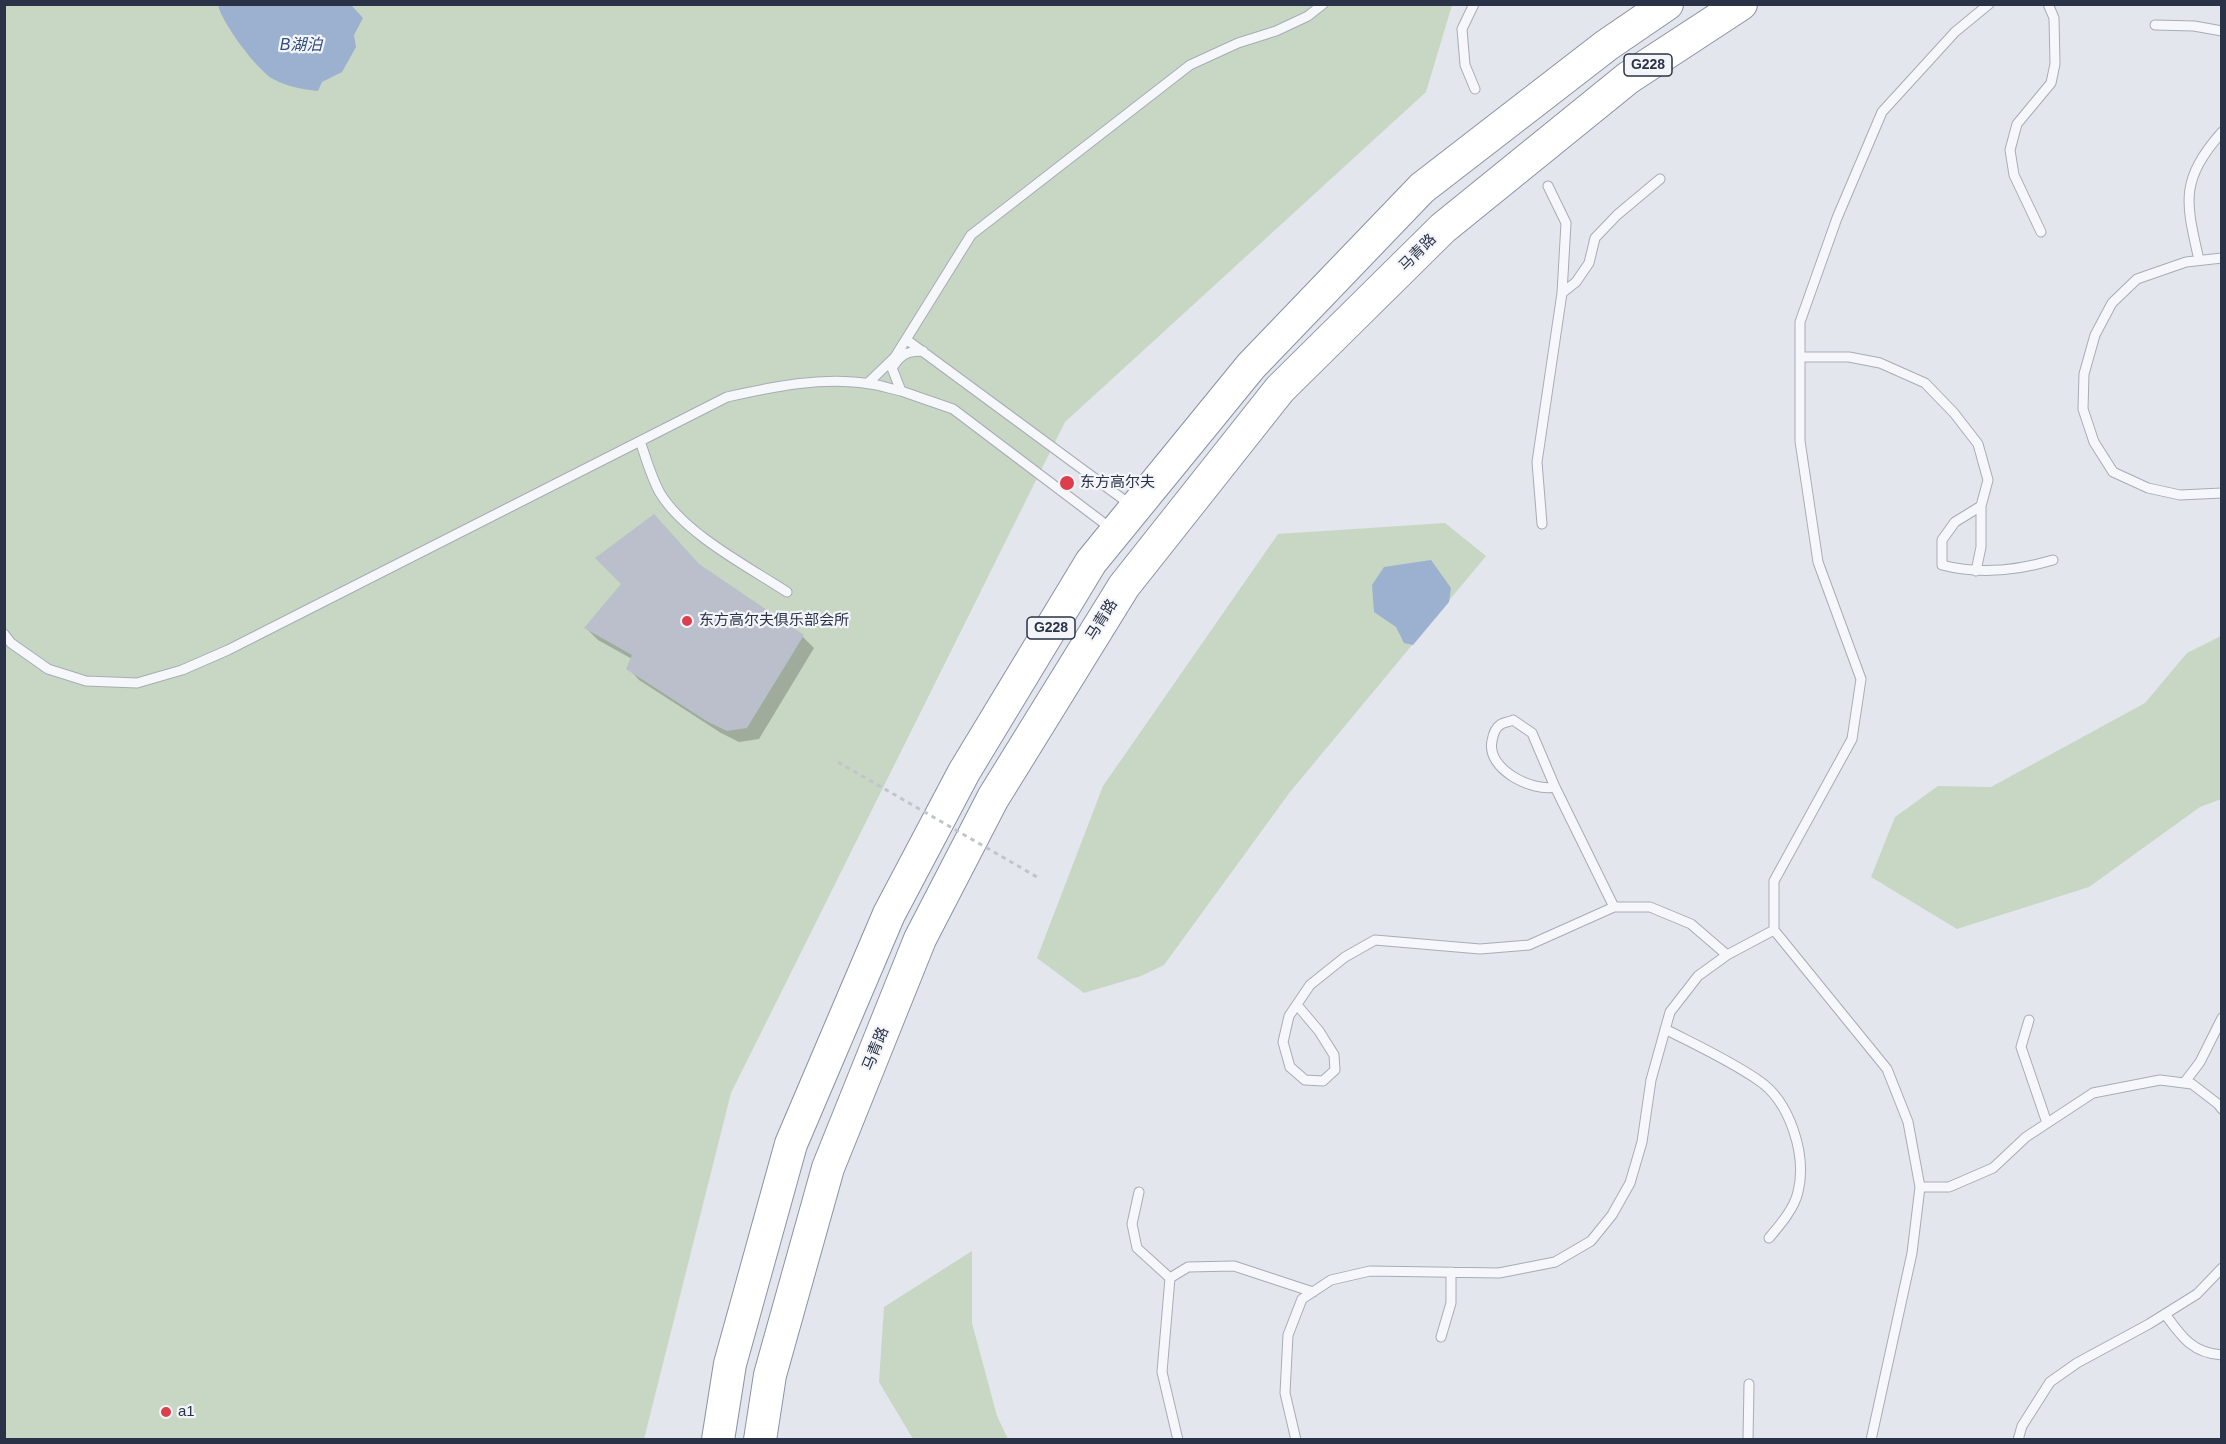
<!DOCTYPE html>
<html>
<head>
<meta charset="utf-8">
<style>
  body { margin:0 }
  #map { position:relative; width:2226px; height:1444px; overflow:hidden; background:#e3e6ec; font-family:Helvetica,sans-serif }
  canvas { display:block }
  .frame { position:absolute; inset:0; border:6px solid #293247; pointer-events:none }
</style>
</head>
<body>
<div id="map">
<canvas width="2226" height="1444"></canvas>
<div class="frame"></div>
</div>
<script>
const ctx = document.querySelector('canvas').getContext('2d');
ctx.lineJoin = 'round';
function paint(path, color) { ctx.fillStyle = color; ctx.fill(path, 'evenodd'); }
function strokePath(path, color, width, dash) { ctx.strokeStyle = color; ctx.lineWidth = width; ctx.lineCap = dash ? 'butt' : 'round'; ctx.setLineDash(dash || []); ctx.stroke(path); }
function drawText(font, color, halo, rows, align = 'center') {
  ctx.font = font + ' Helvetica,"Noto Sans SC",sans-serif'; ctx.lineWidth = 4.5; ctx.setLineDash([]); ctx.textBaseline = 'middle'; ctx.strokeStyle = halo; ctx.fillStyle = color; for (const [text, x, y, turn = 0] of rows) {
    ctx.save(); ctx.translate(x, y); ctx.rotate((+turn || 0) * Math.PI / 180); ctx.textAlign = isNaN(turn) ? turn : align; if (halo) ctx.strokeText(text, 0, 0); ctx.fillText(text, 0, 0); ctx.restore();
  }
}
const green = new Path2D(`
  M5 5H1452L1426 92 1065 422 731 1093 644 1439 5 1440Z
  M1445 523 1486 556 1290 792 1164 965 1141 976 1084 993 1037 958 1103 786 1278 534Z
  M2221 636V799L2200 807 2089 887 1957 929 1871 877 1895 817 1938 786 1991 787 2145 703 2187 653Z
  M972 1251V1323L997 1416 1008 1439H913L879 1382 884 1307Z`);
const water = new Path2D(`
  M218 5H346L352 6 363 18 354 35 356 47 342 72 322 82 318 91C302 89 288 87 273 79 257 70 222 23 218 5Z
  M1431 560 1451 588 1449 602 1413 645 1404 643 1396 627 1374 612 1372 585 1384 567Z`);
const shadow = new Path2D(`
  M701 567 803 637 814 648 759 739 739 742 721 733 639 680 628 668 632 659 598 640 586 628 622 585Z`);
const building = new Path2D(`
  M654 514 699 564 804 635 747 728 727 731 708 722 626 669 632 655 584 628 621 584 595 558Z`);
const lane = new Path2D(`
  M1474 4 1462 29 1465 65 1475 89
  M2155 25 2194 26 2222 31
  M2041 232 2014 175 2010 150 2017 124 2051 83 2055 64 2054 18 2048 4
  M2222 258 2186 262 2137 279 2112 303 2095 335 2084 374 2083 409 2094 442 2113 472 2148 488 2180 495 2222 493
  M2199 260C2186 202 2179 181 2222 132
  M1562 293 1576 282 1589 263 1595 238 1617 215 1660 179
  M907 340 1131 505
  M923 351C907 351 901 354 892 368L901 391 953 409 1113 530
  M1800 357H1849L1880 363 1925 383 1954 413 1978 444 1988 480 1981 506 1955 522 1942 540V565C1980 575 2016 571 2053 560
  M868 383 895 357 971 235 1190 65 1238 43 1276 31 1308 16 1323 4
  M640 441C646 458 651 477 660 493 685 534 747 566 787 592
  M1542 524 1537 462 1562 293 1566 223 1548 186
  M1976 571 1981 547V506
  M4 634 11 643 48 669 86 681 137 683 182 670 228 650 727 397C772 387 822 376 870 384 880 385 891 389 901 391
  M1555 787C1532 792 1486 769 1492 741 1493 735 1495 728 1500 725 1503 722 1510 722 1513 720L1532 733 1555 787 1614 907
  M1297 1005 1319 1031 1334 1055 1335 1070 1323 1081 1305 1080 1290 1067 1283 1042 1289 1016 1310 985 1345 957 1375 940 1480 949 1529 945 1614 907H1650L1691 924 1727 955
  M2029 1020 2021 1047 2047 1123
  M1665 1029C1696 1045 1729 1060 1758 1080 1790 1101 1807 1155 1798 1192 1794 1209 1780 1225 1769 1238
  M2184 1083 2200 1062 2222 1018
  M1920 1187H1949L1993 1168 2026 1137 2093 1093 2160 1080 2192 1084 2218 1104 2222 1109
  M1139 1192 1132 1224 1137 1248 1170 1278
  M2165 1314C2181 1336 2192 1353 2222 1355
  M1441 1337 1451 1303V1272
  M1178 1440 1162 1372 1170 1278 1188 1267 1234 1266 1313 1292
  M1296 1440 1285 1393 1288 1335 1302 1299 1331 1280 1370 1271 1499 1273 1555 1262 1591 1241 1612 1215 1630 1183 1642 1142 1651 1080 1670 1012 1698 976 1727 955 1774 930
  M1748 1440 1749 1384
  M1871 1440 1912 1253 1920 1187 1908 1122 1887 1069 1774 930V881L1852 739 1861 679 1818 562 1800 441V322L1837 218 1882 112 1955 32 1989 4
  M2018 1440 2022 1426 2050 1382 2077 1363 2149 1324 2197 1294 2222 1268`);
const highway = new Path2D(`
  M718 1440 730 1364 791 1144 889 914 964 772 1091 562 1251 366 1422 188 1607 45 1667 4
  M760 1440 770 1375 828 1168 920 939 993 798 1124 586 1280 389 1443 228 1628 78 1741 4`);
const pathBridge = new Path2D(`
  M838 762 1037 877`);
const markers = [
  [1067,483,8,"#dc3e4b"],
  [687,621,6,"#dc3e4b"],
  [166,1412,6,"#dc3e4b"]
];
const shields = [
  [1648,65,48],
  [1051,628,48]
];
const shieldNames = [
  ["G228",1648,65],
  ["G228",1051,628]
];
const streetNames = [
  ["马青路",1418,253,-45],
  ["马青路",1102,620,-58],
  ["马青路",876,1049,-68]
];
const poiNames = [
  ["东方高尔夫",1080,483],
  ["东方高尔夫俱乐部会所",699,621],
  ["a1",178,1412]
];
const waterNames = [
  ["B湖泊",301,46]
];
paint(green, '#c7d7c3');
paint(water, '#9bb1cf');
paint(shadow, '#0003');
paint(building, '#babfcb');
strokePath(lane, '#a7acb7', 11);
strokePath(highway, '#8992a5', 34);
strokePath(lane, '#f6f7fa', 9);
strokePath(highway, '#fff', 32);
strokePath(pathBridge, '#c1c4cb', 3, [4.5, 4.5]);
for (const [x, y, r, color] of markers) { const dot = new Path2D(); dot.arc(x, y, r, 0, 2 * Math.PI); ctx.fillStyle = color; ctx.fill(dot); strokePath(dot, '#f3f5f9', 2); }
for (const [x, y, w] of shields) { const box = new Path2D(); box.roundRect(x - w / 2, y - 11, w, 22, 4.5); ctx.fillStyle = '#f3f5f9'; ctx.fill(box); strokePath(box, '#293247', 1.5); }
drawText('bold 14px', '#293247', null, shieldNames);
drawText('15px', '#293247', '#f3f5f9', streetNames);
drawText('15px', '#293247', '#f3f5f9', poiNames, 'left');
drawText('italic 16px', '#2e4d7f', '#f3f5f9', waterNames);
</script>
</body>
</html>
